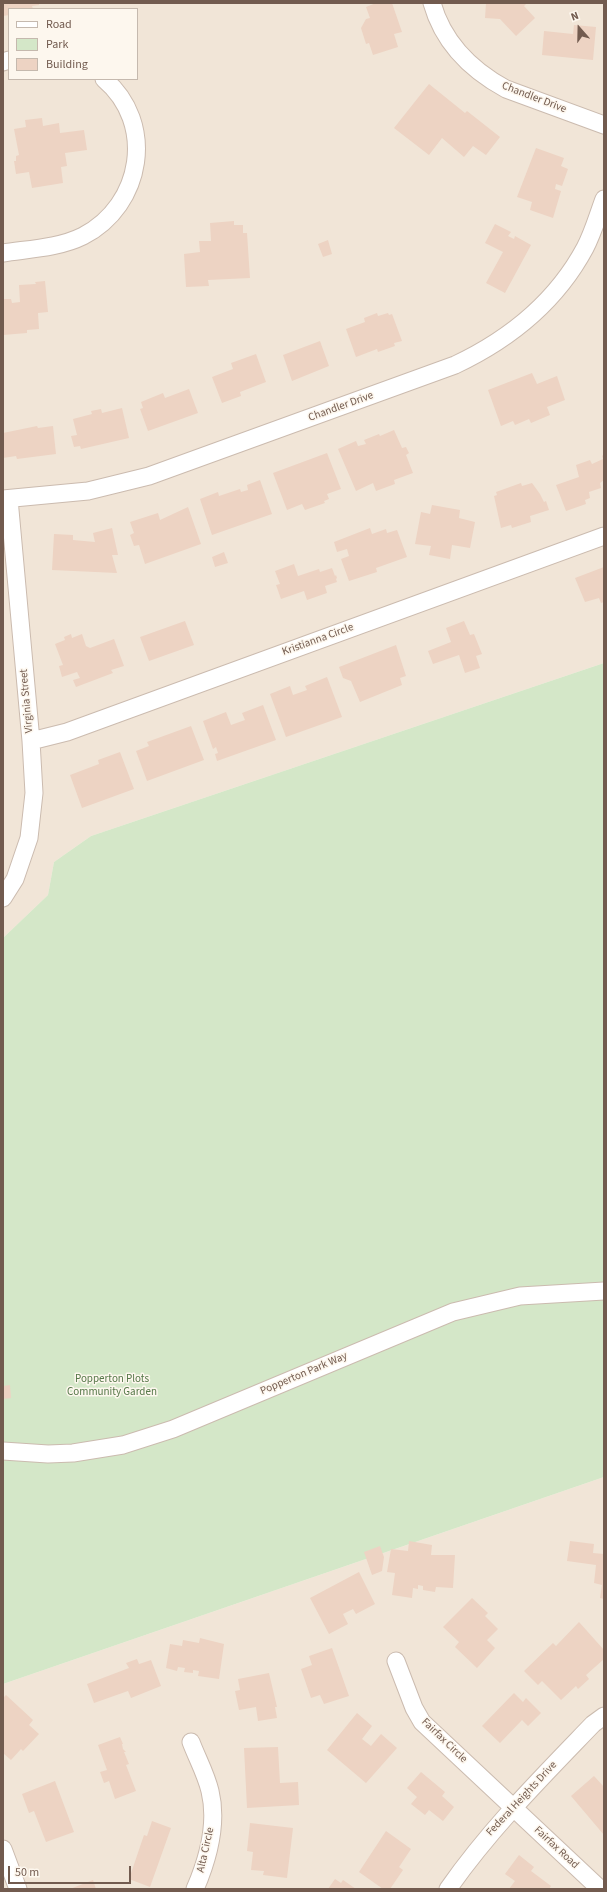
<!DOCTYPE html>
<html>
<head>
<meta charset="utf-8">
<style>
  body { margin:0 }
  #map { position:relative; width:607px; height:1892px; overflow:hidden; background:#faf3e8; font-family:"Source Sans 3",sans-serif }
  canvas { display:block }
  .frame { position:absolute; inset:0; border:4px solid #725b4f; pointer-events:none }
  .legend { position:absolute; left:8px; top:8px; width:130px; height:72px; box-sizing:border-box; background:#fdf7ee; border:1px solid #c5b9ae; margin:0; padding:5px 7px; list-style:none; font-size:12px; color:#725b4f }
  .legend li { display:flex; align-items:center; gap:8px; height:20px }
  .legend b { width:20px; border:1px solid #c5b9ae }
  .north { position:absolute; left:559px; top:8px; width:40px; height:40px; -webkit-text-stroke:3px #fdf7ee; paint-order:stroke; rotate:340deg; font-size:11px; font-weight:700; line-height:16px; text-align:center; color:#725b4f }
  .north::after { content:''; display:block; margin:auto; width:14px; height:18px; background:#725b4f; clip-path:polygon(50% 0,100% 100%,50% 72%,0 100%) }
  .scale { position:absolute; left:8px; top:1866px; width:123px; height:18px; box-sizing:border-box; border:2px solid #725b4f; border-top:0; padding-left:5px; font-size:12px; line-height:14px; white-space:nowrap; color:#725b4f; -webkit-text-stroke:3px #fdf7ee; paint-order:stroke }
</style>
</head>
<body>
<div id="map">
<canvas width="607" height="1892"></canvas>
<div class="frame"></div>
<ul class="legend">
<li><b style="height:5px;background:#fff"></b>Road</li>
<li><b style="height:11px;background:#d4e7c8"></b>Park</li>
<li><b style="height:11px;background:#edd3c3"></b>Building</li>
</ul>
<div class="north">N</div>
<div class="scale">50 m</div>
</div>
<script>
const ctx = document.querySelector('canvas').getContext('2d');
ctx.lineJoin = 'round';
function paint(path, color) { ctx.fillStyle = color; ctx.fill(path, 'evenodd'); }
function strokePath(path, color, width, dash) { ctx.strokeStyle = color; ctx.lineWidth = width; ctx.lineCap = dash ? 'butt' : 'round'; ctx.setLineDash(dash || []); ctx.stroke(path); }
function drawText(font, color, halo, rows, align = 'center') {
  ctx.font = font + ' "Source Sans 3",sans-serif'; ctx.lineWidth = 3; ctx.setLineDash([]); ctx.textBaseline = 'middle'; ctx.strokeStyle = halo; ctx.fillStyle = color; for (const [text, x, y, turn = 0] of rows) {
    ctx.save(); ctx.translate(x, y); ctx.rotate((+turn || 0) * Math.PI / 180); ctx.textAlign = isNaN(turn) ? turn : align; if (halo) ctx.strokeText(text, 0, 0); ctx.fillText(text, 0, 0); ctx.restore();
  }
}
const residential = new Path2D(`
  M3 3H604V663L91 836 54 862 48 895 3 938ZM9 9H137V79H9Z
  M604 1477V1889H3V1684Z`);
const green = new Path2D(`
  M604 663V1477L3 1684V938L48 895 54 862 91 836Z`);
const building = new Path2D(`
  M3 3H39V5L32 6 33 9H9V15L3 16Z
  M376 3H392L402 32 394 34 398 47 373 55 369 43 366 44 361 28 366 19 370 18 366 7Z
  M486 3H527L524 6 535 18 516 36 500 19 485 18Z
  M574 25 596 27 593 60 542 55 544 31 573 34Z
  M429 84 465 113 467 111 500 137 486 155 473 146 464 157 442 138 429 155 394 128Z
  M42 118 43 126 59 123 60 133 84 130 87 150 65 153 67 166 61 167 63 183 32 188 29 172 16 174 14 161H16V156L19 155 14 129 26 127 25 120Z
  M536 148 564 158 561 166 568 169 562 186 556 184 555 189 561 191 553 218 530 210 532 202 517 197Z
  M234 221V225H243V233H247L250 278 208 280 209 286 186 287 184 254 200 252 199 241H211L210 223Z
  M495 224 511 232 508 236 514 239 515 236 531 245 505 293 486 283 503 252 485 243Z
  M328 240 332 254 323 257 318 244Z
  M45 281 48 312 38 313 39 329 27 330V333L3 335V299H11L12 303 20 302 19 285 36 284 35 282Z
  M377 313 378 316 388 313 389 315 392 314 402 341 394 343 395 346 378 352 377 349 356 357 346 329 365 322 364 318Z
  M320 341 329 366 292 381 283 355Z
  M256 354 266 382 240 392 241 396 222 403 212 377 233 369 231 363Z
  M532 373 537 384 557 376 565 400 547 407 550 415 531 423 529 419 515 425 513 421 501 426 488 390Z
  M189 389 198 413 148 431 140 409 143 408 141 402 163 393 165 398Z
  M122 408 129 438 81 449 80 446 74 447 71 436 77 435 73 419 92 414 91 411 101 409 102 413Z
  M37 426 38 428 53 426 56 454 17 459 16 456 3 458V433Z
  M394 430 402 448 406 447 409 453 406 455 413 473 394 480 395 484 376 491 373 483 356 491 338 449 356 441 358 446 366 444 364 440 379 434 380 436Z
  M327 453 341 489 327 494 329 499 324 501 325 503 305 510 302 504 287 510 273 473Z
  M604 454V480L600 483 601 488 589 492 590 498 585 500 586 504 566 511 556 485 579 477 576 465 590 460 592 464 603 459 602 456Z
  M260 480 272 514 212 535 200 499 218 492 219 496 240 489 241 492 248 490 247 485Z
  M521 483 522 486 532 483 540 494 544 502 546 501 549 510 530 516 531 522 512 528 511 525 501 528 494 496 497 495 496 492Z
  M432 505 460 510 459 518 475 522 470 548 452 545 450 559 429 555 431 546 415 544 421 512 430 514Z
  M188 507 201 544 145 564 139 545 134 546 130 535 134 533 130 522 158 513 160 520Z
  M112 528 118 555H112L117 573 52 570 54 534 73 535V540L95 542 93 533Z
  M370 528 372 534 386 529 387 533 397 530 407 557 376 568 377 572 349 581 341 559 349 556 347 549 337 552 334 542Z
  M224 552 228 563 215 567 212 557Z
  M294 564 298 576 319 569 320 572 332 568 335 576 336 575 337 578 336 579 337 582 325 586 327 593 307 600 304 591 281 599 276 585 280 584 275 571Z
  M604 567V602L601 603 599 598 585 602 575 578Z
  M185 621 194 645 149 661 140 637Z
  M464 621 470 635 474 634 482 654 476 656 480 668 465 673 459 655 433 664 428 651 451 642 446 628Z
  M71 634 72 638 82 634 86 646 90 648 114 639 124 666 111 670 113 673 76 687 73 680 80 678 77 672 62 677 59 666 63 665 55 644 65 640 64 637Z
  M396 645 406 676 400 678 402 685 360 702 351 681 343 678 339 667Z
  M327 677 342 717 286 737 270 694 290 686 293 695 307 690 305 686Z
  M263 705 276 740 217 761 215 754 218 753 216 747 213 749 203 721 226 712 231 725 245 720 242 713Z
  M191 726 204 760 147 781 136 751 149 746 147 742Z
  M120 752 134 789 82 808 70 775 99 764 98 760Z
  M10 1385 11 1398 3 1399V1386Z
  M409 1541 432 1545 431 1555H455L453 1588 436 1587 435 1592 423 1590V1586L418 1585V1589L413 1588 412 1598 392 1595 395 1573 387 1572 391 1549 408 1551Z
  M570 1541 594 1544 593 1553 604 1554V1599L600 1598 602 1585 594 1583 596 1565 567 1561Z
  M380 1546 384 1557 382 1571 372 1575 364 1552Z
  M359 1572 375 1604 356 1614 353 1609 343 1614 348 1624 329 1634 310 1598Z
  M472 1598 488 1613 485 1616 498 1629 487 1640 495 1648 477 1668 455 1647 459 1642 443 1627Z
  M579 1622 604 1650V1659L586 1675 589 1679 578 1689 576 1686 561 1700 542 1681 538 1685 524 1671 553 1643 556 1646Z
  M200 1638 224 1644 219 1679 198 1676 199 1671 193 1670V1673L184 1672 185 1668 178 1667 177 1671 166 1668 170 1644 182 1646 183 1640 199 1643Z
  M332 1648 349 1696 324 1704 320 1695 311 1698 301 1669 312 1665 309 1656Z
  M137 1659 139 1664 151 1660 161 1686 131 1698 128 1691 94 1703 87 1684 129 1668 126 1663Z
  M269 1673 277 1707H275L277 1718 258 1721 256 1707 239 1710 235 1691 240 1690 238 1679Z
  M514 1693 523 1702 526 1698 541 1713 528 1726 522 1720 500 1743 482 1726Z
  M6 1695 33 1720 29 1725 39 1734 23 1751 21 1749 11 1760 3 1753V1698Z
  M357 1713 372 1726 362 1739 371 1746 381 1734 397 1748 366 1783 327 1750Z
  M120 1737 123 1744H122L123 1749 126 1752H124L129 1764 126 1765 136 1791 115 1799 109 1781 104 1783 100 1772 107 1770 98 1745Z
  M278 1747 280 1783 298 1782 299 1805 247 1808 244 1748Z
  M421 1772 445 1792 442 1796 454 1807 443 1821 429 1810 425 1815 411 1804 417 1797 407 1788Z
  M594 1776 604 1787V1835L571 1796Z
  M55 1781 74 1832 46 1842 34 1811 29 1813 22 1794Z
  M152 1821 171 1828 150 1887 129 1879 144 1835 147 1836Z
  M250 1823 293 1828 287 1878 263 1875 264 1871 251 1870 253 1852 247 1851Z
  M386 1831 411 1849 399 1867 403 1870 390 1889H383L359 1872Z
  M519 1855 534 1867 531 1871 551 1886 549 1889H509L515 1881 505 1874Z
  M335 1879 341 1883 343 1880 356 1889H328Z
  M93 1880 96 1889H70Z`);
const minor = new Path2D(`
  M432 3C443 42 471 70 506 89L604 125
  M3 62 9 60
  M3 253C29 249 59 248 83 236 143 205 156 123 104 79
  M3 499 88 491 149 476 455 365C510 339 556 302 585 248 593 233 598 215 604 199
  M31 741 67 732 604 536
  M3 898 15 879 29 838 34 793 31 741 9 499
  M3 1451 48 1454 73 1453 123 1445 173 1429 453 1312 520 1296 604 1291
  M396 1661 414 1708 422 1722 600 1889
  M191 1742C197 1758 206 1774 210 1791 218 1824 208 1859 195 1889
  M3 1849 18 1889
  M448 1889C490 1829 542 1777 593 1724L604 1716`);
const streetNames = [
  ["Chandler Drive",534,98,21],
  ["Chandler Drive",341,407,-20],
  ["Kristianna Circle",318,640,-20],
  ["Virginia Street",27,701,-95],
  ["Popperton Park Way",304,1374,-23],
  ["Fairfax Circle",444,1741,44],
  ["Federal Heights Drive",522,1799,-47],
  ["Fairfax Road",556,1848,43],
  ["Alta Circle",206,1850,-77]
];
const parkNames = [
  ["Popperton Plots",112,1380],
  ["Community Garden",112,1393]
];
paint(residential, '#f1e5d7');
paint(green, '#d4e7c8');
paint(building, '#edd3c3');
strokePath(minor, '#cbbbaf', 19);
strokePath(minor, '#fff', 17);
drawText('11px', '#725b4f', '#fdf7ee', streetNames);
drawText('11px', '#557748', '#fdf7ee', parkNames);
</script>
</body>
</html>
